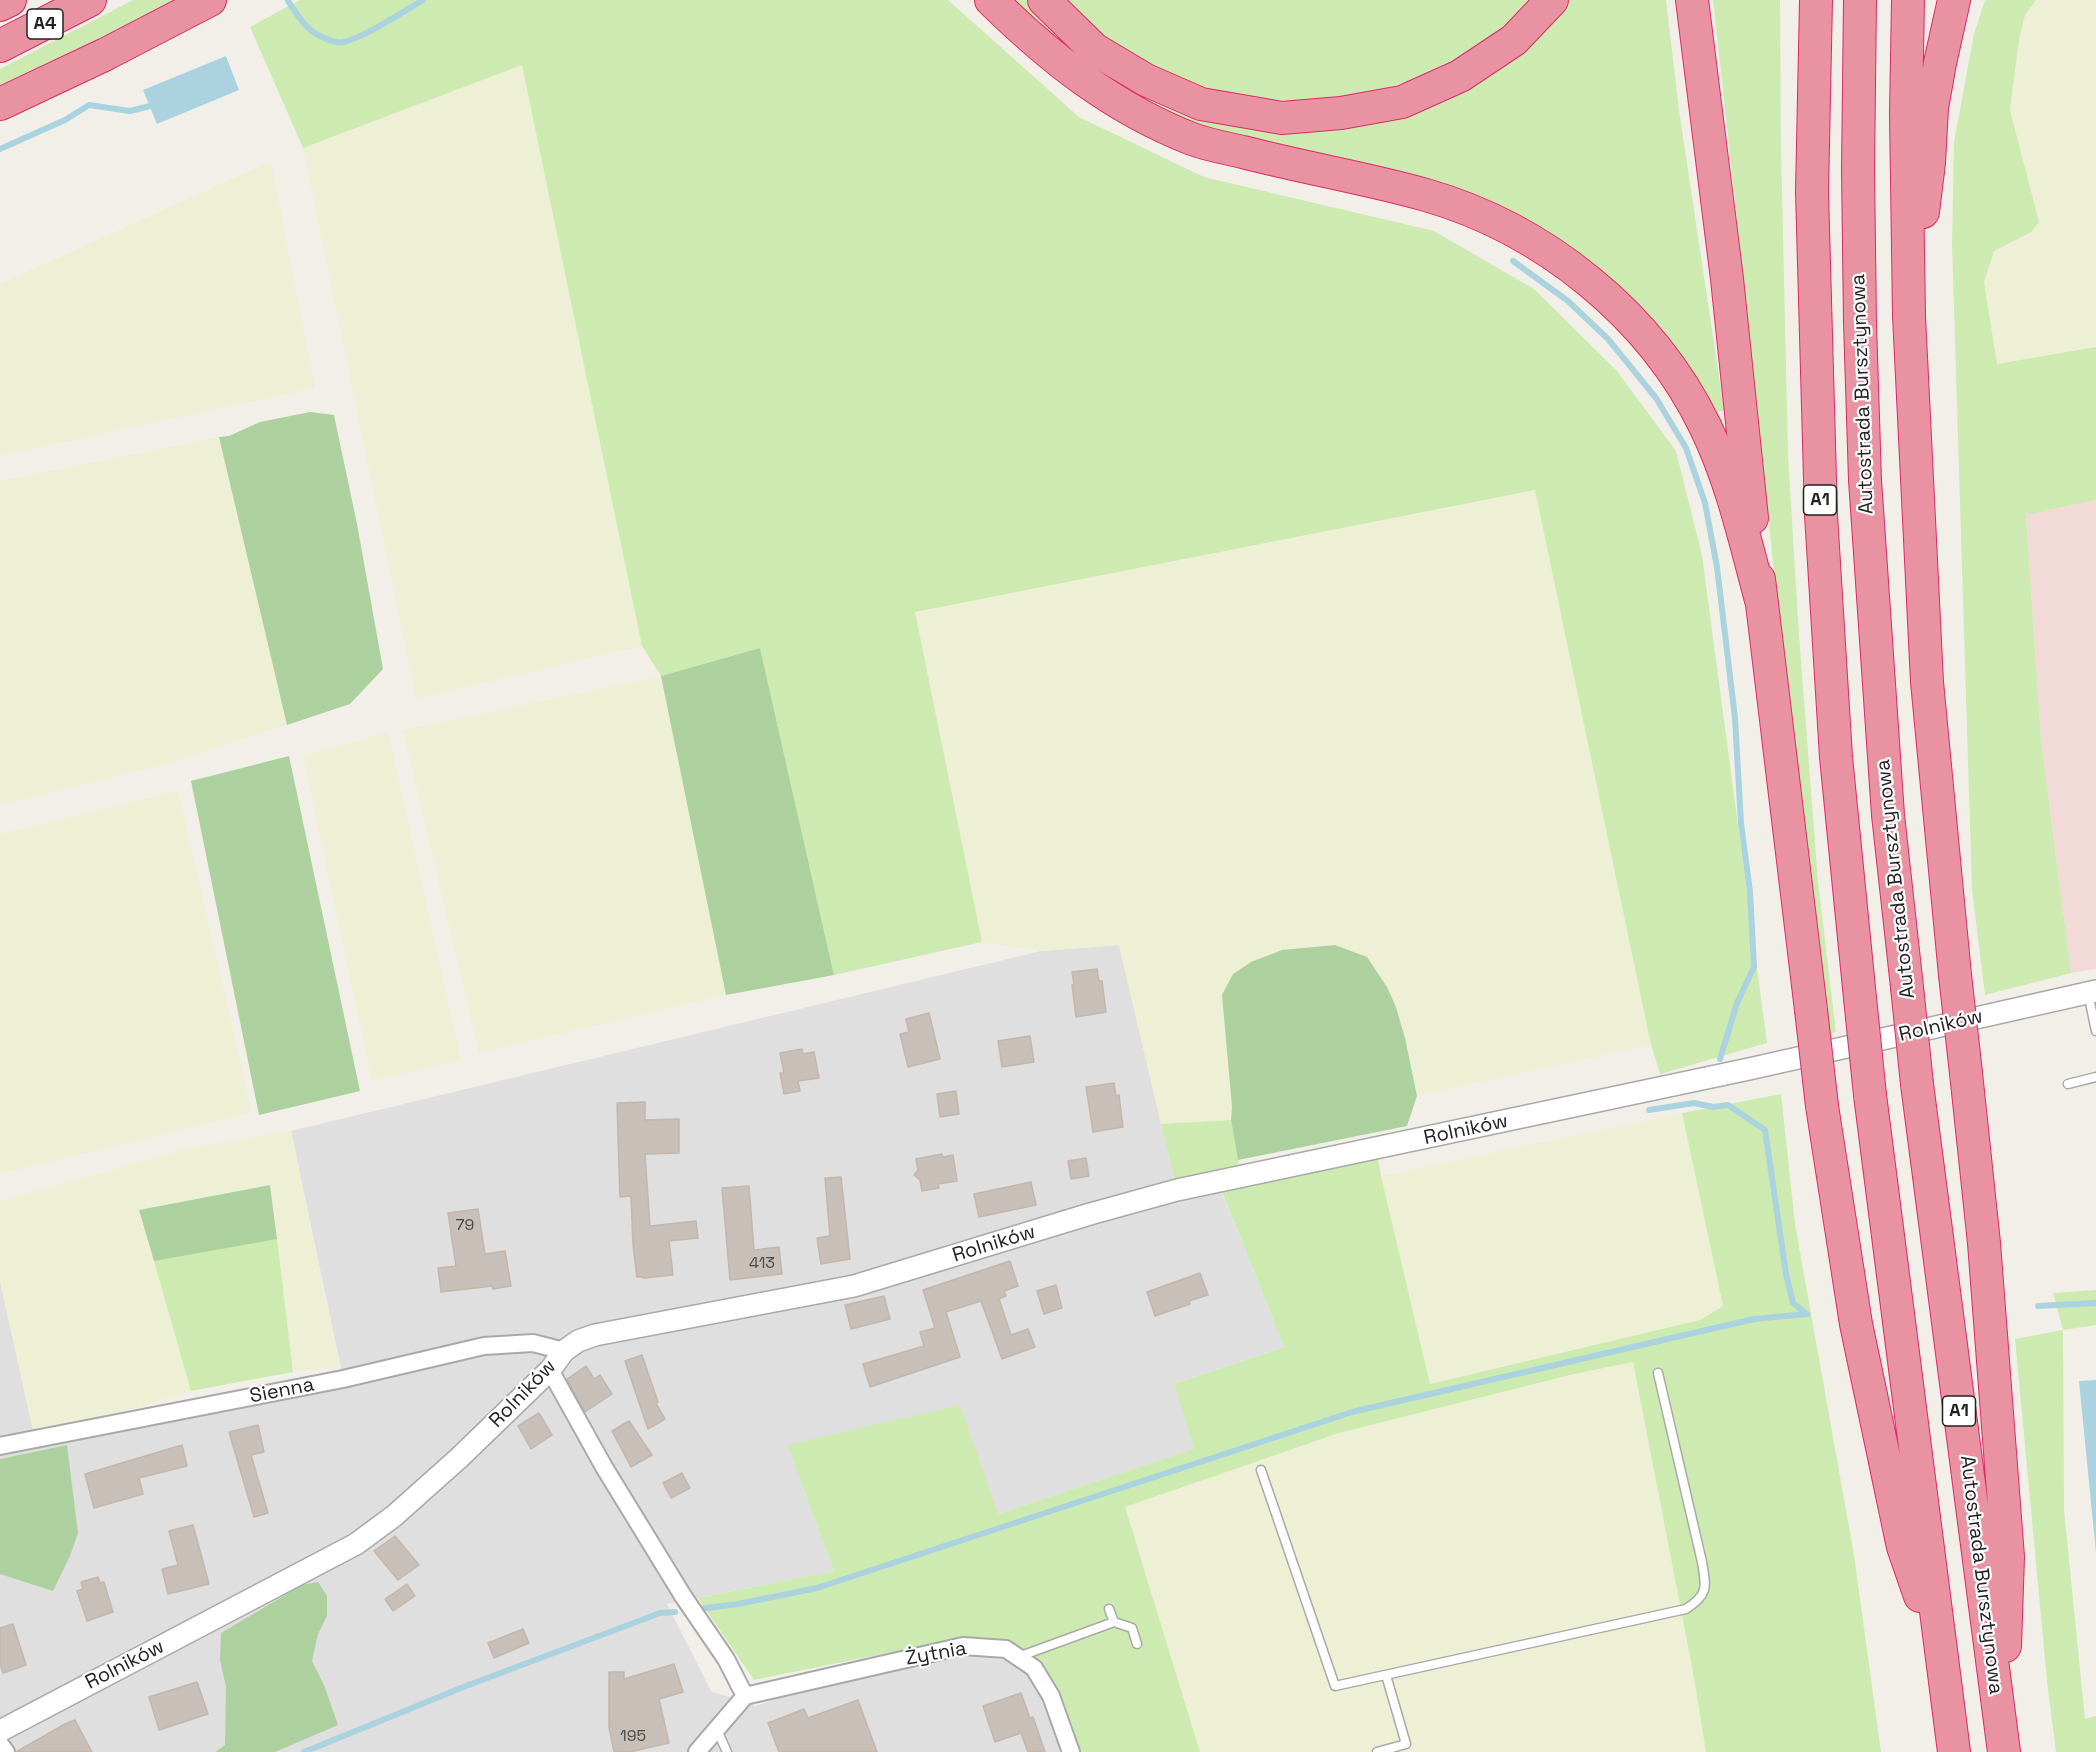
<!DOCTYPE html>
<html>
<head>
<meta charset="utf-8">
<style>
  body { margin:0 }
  canvas { display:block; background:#f2efe9 }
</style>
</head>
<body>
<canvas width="2096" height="1752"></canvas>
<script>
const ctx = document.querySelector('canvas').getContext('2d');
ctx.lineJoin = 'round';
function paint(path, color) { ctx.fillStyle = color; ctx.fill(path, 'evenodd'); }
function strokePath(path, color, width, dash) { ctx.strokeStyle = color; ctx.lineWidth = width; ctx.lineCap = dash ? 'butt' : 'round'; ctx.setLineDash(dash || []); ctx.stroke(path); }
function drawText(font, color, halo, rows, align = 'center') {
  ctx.font = font + ' "Space Grotesk",sans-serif'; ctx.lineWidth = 4.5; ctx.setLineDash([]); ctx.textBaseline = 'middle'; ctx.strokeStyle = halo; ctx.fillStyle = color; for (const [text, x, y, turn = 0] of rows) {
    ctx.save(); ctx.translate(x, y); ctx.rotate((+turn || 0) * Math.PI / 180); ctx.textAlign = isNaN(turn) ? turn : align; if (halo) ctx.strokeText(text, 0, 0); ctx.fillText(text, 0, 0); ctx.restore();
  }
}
const residential = new Path2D(`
  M1119 945 1174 1178 1213 1171 1284 1347 1174 1384 1195 1449 998 1514 787 1445 834 1571 667 1604 711 1691 756 1706 961 1638 1039 1665 1078 1752H0V1281L35 1439 343 1378 291 1131 1041 951Z`);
const commercial = new Path2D(`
  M2096 500V969L2071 973 2041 740 2026 515Z`);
const farmland = new Path2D(`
  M2036 0H2096V347L1997 364 1984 282 1994 251 2031 232 2039 222 2010 110 2019 39 2025 15Z
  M522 65 642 646 416 699 303 148Z
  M271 161 315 388 0 456V284Z
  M219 437 287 725 160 766 0 805V481Z
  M1535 490 1651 1045 1417 1096 1405 1038 1396 1007 1232 1107 1231 1120 1161 1124 1119 945 1041 951 982 942 914 612Z
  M661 676 726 995 479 1053 403 730Z
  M388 732 461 1060 372 1081 303 756Z
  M178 791 252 1113 0 1174V834Z
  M1682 1113 1723 1306 1700 1320 1430 1384 1381 1176Z
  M291 1131 340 1367 293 1372 270 1185 140 1210 191 1391 35 1439 0 1281V1201L186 1149Z
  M1633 1362 1693 1672 1706 1752H1200L1124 1507 1339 1433 1574 1374Z`);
const grass = new Path2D(`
  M133 0H178L131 26 0 88V69Z
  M300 0H948L1079 117 1204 177 1434 231 1534 289 1617 371 1676 451 1702 555 1767 1043 1660 1074 1651 1045 1535 490 915 612 982 942 834 975 760 648 661 676 642 646 522 65 303 148 250 27Z
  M1014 0H1026L1061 36 1287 128 1519 49 1570 0H1666L1679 110 1724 410 1716 413 1696 377 1659 325 1602 269 1542 227 1475 195 1409 175 1237 137 1189 120 1142 100 1100 77 1061 45Z
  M1058 0H1534C1495 44 1439 73 1384 89 1374 92 1363 96 1353 98 1321 102 1290 102 1258 98 1237 96 1214 94 1195 87 1140 67 1101 38 1058 0Z
  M1713 0H1780L1781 148 1788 455 1799 635 1818 882 1836 1032 1826 1035C1784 690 1752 345 1713 0Z
  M1985 0H2036L2025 15 2019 39 2010 110 2039 222 2031 232 1994 251 1984 282 1997 364 2096 347V500L2026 515 2041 740 2071 973 1985 995 1972 890 1952 244 1954 142 1974 34Z
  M1781 1094 1795 1224 1854 1555 1881 1752H1706L1693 1672 1633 1362 1574 1374 1339 1433 1125 1507 1200 1752H1078L1039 1665 961 1638 754 1680 698 1598 834 1571 787 1445 960 1405 998 1514 1194 1449 1174 1384 1284 1347 1214 1172 1174 1178 1161 1124 1231 1120 1242 1183 1378 1158 1381 1176 1430 1384 1700 1320 1723 1306 1682 1113Z
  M277 1239 293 1372 191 1391 152 1254Z
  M2096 1290V1325L2063 1330 2064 1509 2085 1719 2096 1716V1752H2056L2047 1681 2015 1339 2063 1330 2053 1293Z`);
const forest = new Path2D(`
  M310 412 334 415 357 524 383 669 350 704 287 725 219 437 229 436 260 422Z
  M760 648 834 975 726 995 661 676Z
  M289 756 360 1091 259 1115 191 781Z
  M1335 945 1367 957 1387 987 1396 1007 1405 1038 1417 1096 1407 1126 1238 1160 1231 1120 1232 1107 1222 995 1233 974 1251 962 1282 950Z
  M270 1185 277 1239 154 1261 139 1210Z
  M67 1445 78 1533 70 1556 53 1591 0 1574V1459Z
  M318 1582 327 1596V1616L318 1634 312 1661 324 1685 338 1725 275 1752H215L225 1745 226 1687 220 1660 221 1633 302 1585Z`);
const water = new Path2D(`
  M226 56 239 90 157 124 143 90Z
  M2096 1380V1553L2079 1381Z`);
const stream = new Path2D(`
  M288 1C297 14 305 29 320 36 326 39 336 43 343 42 362 39 404 11 423 0
  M0 149 65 120 89 105 130 111 150 106
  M1513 261 1568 301 1608 339 1656 398 1686 448 1705 503 1717 567 1735 718 1741 823 1750 892 1754 967 1737 1003 1720 1059
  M1649 1110 1694 1103 1713 1107 1728 1105 1765 1130 1786 1274 1793 1303 1807 1314
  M2038 1306 2096 1303
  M699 1609 738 1604 817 1588 1352 1412 1754 1319 1807 1314
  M304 1752 466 1686 660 1613 675 1612`);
const building = new Path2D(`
  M1097 969 1099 981H1102L1106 1012 1076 1017 1072 985H1074L1072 972Z
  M929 1013 940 1059 908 1067 900 1034 909 1032 906 1019Z
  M1030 1036 1034 1062 1002 1067 998 1041Z
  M802 1049 803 1054 814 1052 819 1078 798 1081 800 1091 784 1094 780 1073H784L780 1053Z
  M1114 1083 1116 1096 1119 1095 1123 1127 1093 1132 1086 1087Z
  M956 1091 959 1114 940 1117 937 1094Z
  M645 1102V1120L679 1119V1153L645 1154 650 1226 696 1221 698 1238 669 1241 673 1275 643 1278V1277H637L633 1245 631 1196 620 1197 617 1103Z
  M942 1154 943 1157 953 1155 957 1181 938 1184 939 1188 922 1191 920 1180 914 1175 918 1170 916 1159Z
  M1086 1158 1089 1176 1071 1179 1068 1161Z
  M841 1177 850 1259 821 1264 817 1238 830 1236 825 1178Z
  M1031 1182 1036 1205 979 1217 974 1194Z
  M749 1186 754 1250 779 1247 782 1274 730 1280 722 1188Z
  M478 1209 485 1254 505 1251 511 1286 493 1289 492 1286 441 1292 438 1268 456 1266 448 1213Z
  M1010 1261 1018 1286 1004 1291 1006 1296 999 1299 1011 1335 1028 1329 1035 1347 1002 1359 981 1301 946 1312 960 1357 870 1387 863 1364 924 1346 920 1332 935 1328 923 1290Z
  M1200 1273 1208 1295 1189 1301 1190 1304 1155 1316 1147 1292Z
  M1056 1285 1062 1308 1044 1314 1037 1291Z
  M884 1296 890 1319 851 1329 845 1305Z
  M642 1355 658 1402 656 1403 665 1419 648 1429 625 1361Z
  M586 1366 594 1379 600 1375 612 1394 585 1412 567 1379Z
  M539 1413 552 1435 531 1449 518 1426Z
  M629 1421 652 1455 631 1467 612 1431Z
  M258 1425 264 1452 251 1455 268 1513 254 1517 229 1432Z
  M182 1445 187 1466 139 1478 143 1494 94 1508 85 1474Z
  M682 1473 690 1488 671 1498 663 1483Z
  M193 1525 209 1584 168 1594 162 1569 178 1565 169 1531Z
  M395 1536 419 1565 398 1580 374 1551Z
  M98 1577 100 1583 104 1582 113 1612 87 1621 77 1591 83 1589 81 1582Z
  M407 1584 415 1596 393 1611 385 1599Z
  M13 1624 26 1665 3 1673 0 1664V1628Z
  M523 1629 529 1643 494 1658 488 1643Z
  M674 1664 683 1692 659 1699 669 1743 630 1752H614L609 1727V1672H624V1679Z
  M197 1682 208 1714 159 1730 149 1697Z
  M1021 1693 1030 1718 1033 1717 1045 1752H1028L1021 1733 995 1742 983 1706Z
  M858 1700 877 1752H779L768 1723 804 1709 808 1718Z
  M75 1720 92 1752H16L65 1724Z`);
const service = new Path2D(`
  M2088 993 2096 1031
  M2068 1084 2096 1077
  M1261 1470 1335 1686 1686 1609C1709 1594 1706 1587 1702 1562L1658 1373
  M1109 1609 1114 1622
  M1018 1657 1114 1622 1132 1628 1137 1644
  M717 1730 727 1752
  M1377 1752 1406 1744 1386 1675`);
const minor = new Path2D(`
  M550 1370 604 1467 683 1596 726 1659 745 1696 697 1752
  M0 1446 343 1379 484 1346 533 1343 564 1351
  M745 1696 963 1646 1006 1649 1034 1668 1051 1696 1071 1752
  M0 1744 6 1752`);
const tertiary = new Path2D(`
  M0 1731 356 1544 394 1516 459 1458 550 1370 564 1351 578 1341 595 1335 854 1286 1090 1214 1177 1190 1749 1069 2096 991`);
const motorway = new Path2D(`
  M991 0C1051 59 1113 108 1192 139 1208 145 1226 148 1243 152 1304 168 1366 178 1426 195 1544 229 1651 315 1705 426 1732 481 1745 541 1761 600
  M1044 0 1094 49 1146 80 1201 104 1282 118 1341 113 1402 102 1460 76 1514 40 1552 0
  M1692 0 1727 279 1752 518
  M1816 0 1812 192 1821 515 1836 757 1860 998
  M1860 0 1858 170 1860 323 1865 480 1888 815 1907 987
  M1908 0 1906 114 1909 316 1927 682 1955 975
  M0 5 10 0
  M0 46 90 0
  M0 104 106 54 210 0
  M1923 212 1929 163 1932 108 1940 63 1954 0
  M1759 579 1811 1010
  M1966 1073 1984 1243 2008 1557 2005 1646
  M1917 1084 2004 1752
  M1870 1095 1954 1752
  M1822 1106 1856 1324 1903 1547 1920 1596`);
const motorwayBridge = new Path2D(`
  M1955 975 1966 1073
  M1907 987 1917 1084
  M1860 998 1870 1095
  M1811 1010 1822 1106`);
const numberNames = [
  ["79",465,1226],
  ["413",762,1264],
  ["195",633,1737]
];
const shields = [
  [45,24,36],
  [1820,500,33],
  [1959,1411,33]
];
const shieldNames = [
  ["A4",45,24],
  ["A1",1820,500],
  ["A1",1959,1411]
];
const streetNames = [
  ["Autostrada Bursztynowa",1863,394,-92],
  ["Autostrada Bursztynowa",1896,879,-96],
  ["Rolników",1941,1026,-13],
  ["Rolników",1466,1130,-12],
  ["Rolników",994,1244,-17],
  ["Sienna",282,1391,-11],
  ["Rolników",523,1394,-46],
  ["Autostrada Bursztynowa",1981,1575,83],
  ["Żytnia",936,1654,-10],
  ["Rolników",125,1665,-27]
];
paint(residential, '#e0dfdf');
paint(commercial, '#f2dad9');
paint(farmland, '#eef0d5');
paint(grass, '#cdebb0');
paint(forest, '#add19e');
paint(water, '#aad3df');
strokePath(stream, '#aad3df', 6);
paint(building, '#c7bfb8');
strokePath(building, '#c4b6ab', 1.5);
strokePath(service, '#a9a9a9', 11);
strokePath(minor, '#a9a9a9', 20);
strokePath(tertiary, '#a9a9a9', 24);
strokePath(motorway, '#dc2a67', 34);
strokePath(service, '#fff', 8);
strokePath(minor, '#fff', 16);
strokePath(tertiary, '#fff', 21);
strokePath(motorway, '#e892a2', 32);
strokePath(motorwayBridge, '#dc2a67', 34, []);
strokePath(motorwayBridge, '#e892a2', 32);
drawText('16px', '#4b4948', null, numberNames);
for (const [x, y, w] of shields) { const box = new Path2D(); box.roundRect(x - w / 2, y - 15, w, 30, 4.5); ctx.fillStyle = '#fff'; ctx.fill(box); strokePath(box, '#222', 1.5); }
drawText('bold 18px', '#222', null, shieldNames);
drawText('20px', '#222', '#fff', streetNames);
</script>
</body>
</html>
